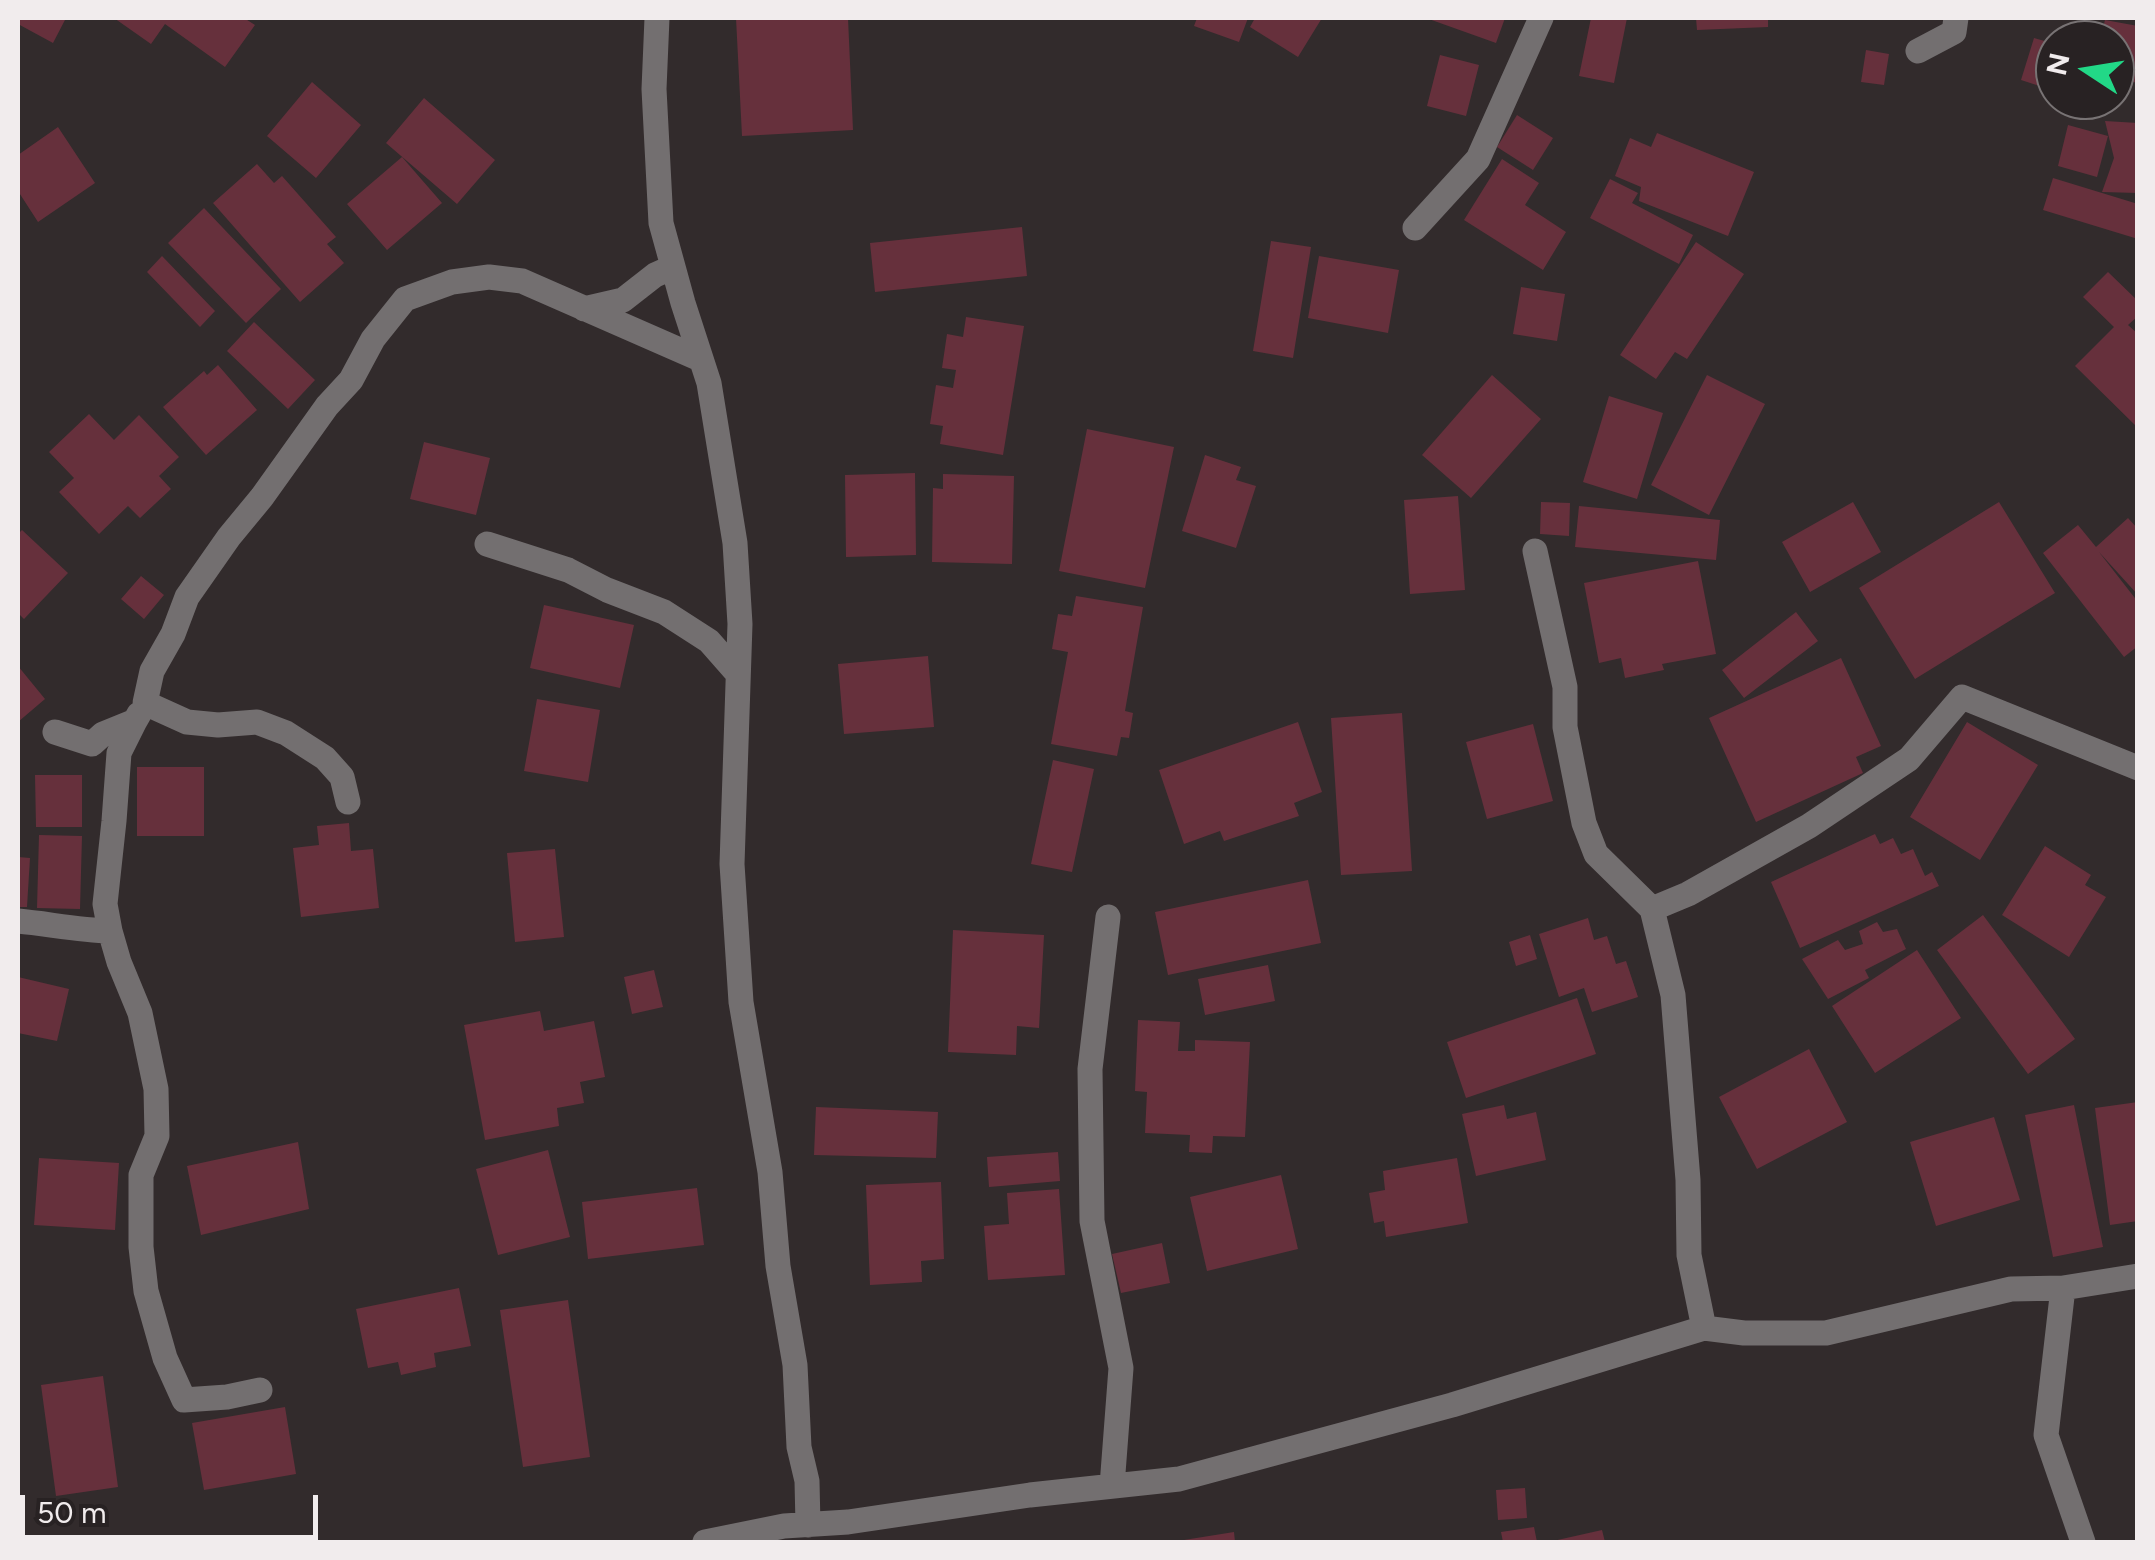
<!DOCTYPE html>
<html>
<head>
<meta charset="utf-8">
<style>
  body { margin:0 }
  #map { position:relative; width:2155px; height:1560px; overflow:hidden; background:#322b2c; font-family:Figtree,sans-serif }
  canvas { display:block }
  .frame { position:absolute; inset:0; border:20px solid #f1eced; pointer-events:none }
  .north { position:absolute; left:2035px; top:20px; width:100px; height:100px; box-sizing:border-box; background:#282223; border:2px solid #787374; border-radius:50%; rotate:282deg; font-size:28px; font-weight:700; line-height:40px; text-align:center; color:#f1eced }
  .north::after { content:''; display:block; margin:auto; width:35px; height:45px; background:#22d887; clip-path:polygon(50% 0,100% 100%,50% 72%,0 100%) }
  .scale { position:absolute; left:20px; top:1495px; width:298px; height:45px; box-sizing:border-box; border:5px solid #f1eced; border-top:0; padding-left:12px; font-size:30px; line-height:35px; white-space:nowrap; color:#f1eced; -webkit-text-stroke:8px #282223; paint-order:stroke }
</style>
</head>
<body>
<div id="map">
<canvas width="2155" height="1560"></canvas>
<div class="frame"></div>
<div class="north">N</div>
<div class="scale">50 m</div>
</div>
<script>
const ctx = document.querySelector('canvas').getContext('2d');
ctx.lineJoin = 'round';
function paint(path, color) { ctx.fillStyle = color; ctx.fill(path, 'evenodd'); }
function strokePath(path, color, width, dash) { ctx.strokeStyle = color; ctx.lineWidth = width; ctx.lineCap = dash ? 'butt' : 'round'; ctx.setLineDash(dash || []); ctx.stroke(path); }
const building = new Path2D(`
  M18 18H66L53 43 18 24Z
  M114 18H244L255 25 225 67 165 24 151 44Z
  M736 18H848L853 130 742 136Z
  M1197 18H1248L1239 42 1194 26Z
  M1255 18H1322L1298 57 1250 27Z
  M1426 18H1505L1496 43Z
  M1591 18H1627L1614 83 1579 76Z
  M1696 18H1768V27L1697 30Z
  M2105 20 2138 26V83L2115 78V40H2100Z
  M2034 38 2055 44V91L2021 80Z
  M1866 50 1889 54 1884 85 1861 82Z
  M1440 55 1479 65 1466 116 1427 106Z
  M312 82 361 125 316 178 267 136Z
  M424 98 495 160 457 204 386 143Z
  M1517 115 1553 138 1533 170 1497 147Z
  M2105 121 2138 123V193L2102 192 2114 158Z
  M2068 125 2108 136 2097 177 2058 166Z
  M58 127 95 183 38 222 18 191V155Z
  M1657 133 1754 172 1728 236 1639 201 1641 187 1615 176 1630 138 1651 147Z
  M402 157 442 203 387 250 347 204Z
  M1502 159 1539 183 1525 205 1566 232 1543 270 1464 220Z
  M257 164 274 183 282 176 336 237 327 244 344 263 300 302 213 203Z
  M2053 178 2138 204V239L2043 210Z
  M1610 179 1638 193 1632 203 1693 235 1679 264 1590 218Z
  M204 208 281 289 246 323 168 243Z
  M1022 227 1027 276 875 292 870 243Z
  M1271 241 1311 247 1293 358 1253 351Z
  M1696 242 1744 274 1687 359 1675 352 1656 379 1620 355Z
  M162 256 215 311 200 327 147 272Z
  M1319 256 1399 270 1388 333 1308 318Z
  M2108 272 2138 301V316L2128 325 2138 334V428L2075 366 2114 327 2083 297Z
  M1521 287 1565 294 1557 341 1513 334Z
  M966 317 1024 326 1003 455 940 444 943 426 930 424 936 385 953 388 956 370 942 368 947 334 963 337Z
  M254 322 315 380 288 409 227 351Z
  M218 365 257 410 206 455 163 407 204 371 207 375Z
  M1492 375 1541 419 1471 498 1422 455Z
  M1707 375 1765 404 1709 515 1651 485Z
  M1609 396 1663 413 1637 499 1583 482Z
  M89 414 114 440 139 415 179 457 159 476 171 489 140 518 128 506 99 534 59 492 74 478 49 452Z
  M1087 429 1174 447 1145 588 1059 571Z
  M424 442 490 458 476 515 410 499Z
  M1205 455 1241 467 1236 480 1256 486 1236 548 1182 531Z
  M915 473 916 555 846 557 845 475Z
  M943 474 1014 476 1012 564 932 562 933 488 943 489Z
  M1458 496 1465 590 1410 594 1404 500Z
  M1541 502 1570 503 1569 536 1540 534Z
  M1853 502 1881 552 1810 592 1782 542Z
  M1999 502 2055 593 1915 679 1859 588Z
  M1579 506 1720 520 1716 560 1575 547Z
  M2128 518 2138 529V595L2099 552 2138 602V646L2124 657 2043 553 2078 525 2096 547Z
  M22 530 68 573 24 619 18 613V534Z
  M1698 561 1716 654 1662 664 1664 670 1625 678 1621 658 1599 663 1584 583Z
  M141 576 164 595 144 619 121 599Z
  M1076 596 1143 607 1125 711 1133 713 1129 738 1121 737 1117 756 1051 744 1068 652 1052 649 1058 614 1072 616Z
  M544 605 634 625 620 688 530 668Z
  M1796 612 1818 641 1744 698 1722 670Z
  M928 656 934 727 844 734 838 664Z
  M1841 658 1881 746 1856 757 1863 773 1756 822 1709 718Z
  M18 666 45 699 18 722Z
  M537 699 600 710 588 782 524 771Z
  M1402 713 1412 871 1341 875 1331 718Z
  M1298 722 1322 792 1294 803 1299 816 1224 841 1220 831 1184 844 1159 770Z
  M1967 722 2038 765 1980 860 1910 817Z
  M1533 724 1553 801 1487 819 1466 742Z
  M1053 760 1094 769 1072 872 1031 864Z
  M137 767H204V836H137Z
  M35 775H82V827H36Z
  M349 823 351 851 373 849 379 908 301 917 293 848 319 845 317 826Z
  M1875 834 1880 844 1893 838 1901 854 1913 849 1925 876 1932 872 1939 886 1800 948 1771 882Z
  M39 835 82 836 80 909 37 908Z
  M2045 846 2091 875 2085 885 2106 897 2069 957 2002 915Z
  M555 849 564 937 515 942 507 853Z
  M18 857 30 858 27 907H18Z
  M1308 880 1321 943 1168 975 1155 912Z
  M1983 915 2075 1039 2028 1074 1937 950Z
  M1588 918 1594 940 1607 936 1616 964 1626 961 1638 997 1592 1012 1584 988 1559 997 1539 934Z
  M1877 922 1883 932 1897 929 1906 949 1865 970 1869 978 1828 999 1802 959 1838 940 1845 950 1863 944 1859 931Z
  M953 930 1044 935 1039 1028 1017 1026 1016 1055 948 1052Z
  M1530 935 1537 959 1516 966 1509 942Z
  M1917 950 1961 1018 1875 1073 1832 1006Z
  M1268 965 1275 1001 1205 1015 1198 979Z
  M654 970 663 1007 632 1014 624 977Z
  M18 977 69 989 57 1041 18 1033Z
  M1577 998 1596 1054 1466 1098 1447 1042Z
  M540 1011 544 1031 594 1021 605 1077 580 1082 584 1103 557 1108 559 1126 485 1140 464 1025Z
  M1138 1020 1180 1022 1178 1051H1195V1040L1250 1042 1245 1137 1213 1136 1212 1153 1189 1152 1190 1135 1145 1133 1147 1092 1135 1091Z
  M1809 1049 1847 1122 1757 1169 1719 1097Z
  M2138 1102V1221L2110 1225 2095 1108Z
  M1504 1105 1507 1119 1536 1112 1546 1160 1476 1176 1462 1114Z
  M2074 1105 2103 1247 2053 1257 2025 1115Z
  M816 1107 938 1112 936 1158 814 1155Z
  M1994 1117 2020 1200 1936 1226 1910 1142Z
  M298 1142 309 1209 201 1235 187 1166Z
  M548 1150 570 1237 498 1255 476 1169Z
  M1058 1152 1060 1181 989 1187 987 1157Z
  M39 1158 119 1163 115 1230 34 1225Z
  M1457 1158 1468 1223 1386 1237 1384 1221 1374 1223 1369 1193 1385 1190 1383 1171Z
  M1281 1175 1298 1249 1207 1271 1190 1197Z
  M941 1182 944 1259 921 1261 922 1282 870 1285 866 1185Z
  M697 1188 704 1245 588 1259 582 1202Z
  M1059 1189 1065 1275 988 1280 984 1226 1009 1224 1007 1193Z
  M1162 1243 1170 1283 1121 1293 1112 1254Z
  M459 1288 471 1346 434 1353 436 1367 401 1375 398 1362 368 1368 356 1309Z
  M568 1300 590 1457 523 1467 500 1310Z
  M103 1376 118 1487 56 1496 41 1385Z
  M285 1407 296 1474 204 1490 192 1423Z
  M1525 1488 1527 1518 1498 1520 1496 1490Z
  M1534 1527 1537 1542H1503L1501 1532Z
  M1602 1530 1605 1542H1553V1541Z
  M1234 1532 1235 1542H1184V1540Z`);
const minor = new Path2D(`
  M657 18 654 89 661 223 683 303 709 383 735 543 740 624 732 864 741 1002 770 1172 778 1266 795 1365 799 1447 807 1481 808 1525
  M1918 51 1954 32 1956 18
  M1415 228 1478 159 1541 18
  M584 309 623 300 655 275 673 267
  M487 544 568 570 607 590 664 612 709 641 738 674
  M1535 551 1565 687V727L1584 823 1596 854 1652 909
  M135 721 119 753 114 821 105 904 110 931 119 962 140 1013 156 1089 157 1136 141 1175V1247L146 1291 165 1358 184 1400 227 1397 260 1390
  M55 732 92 744 103 734 135 721 139 714
  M2138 768 1962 697 1909 759 1809 826 1688 894 1652 909 1673 995 1688 1180 1689 1255 1704 1328 1744 1333H1826L2011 1289 2063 1288 2138 1276
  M348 802 342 777 325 758 286 733 257 722 218 725 187 722 145 703 152 671 173 634 187 597 229 537 262 497 327 406 351 380 373 339 405 299 452 282 489 277 522 281 700 359
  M1108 917 1090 1069 1092 1221 1121 1368 1112 1486
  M18 921C49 924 79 930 110 931
  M2063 1288 2046 1435 2083 1542
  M705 1542 784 1526 848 1522 1030 1495 1179 1479 1452 1405 1704 1328`);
paint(building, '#66303c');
strokePath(minor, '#736f70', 25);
</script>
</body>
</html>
